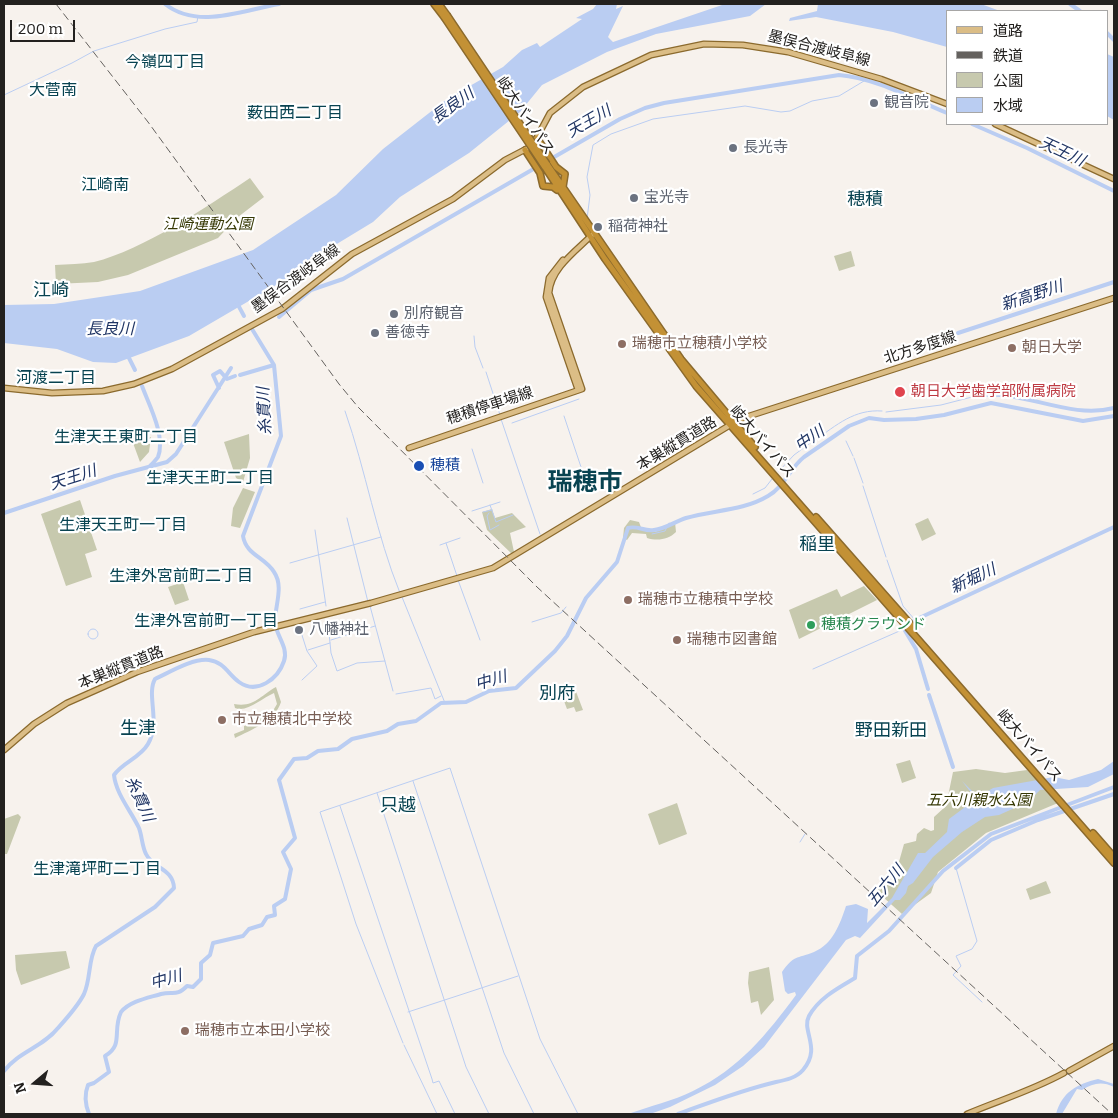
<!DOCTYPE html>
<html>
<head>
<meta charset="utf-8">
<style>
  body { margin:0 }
  #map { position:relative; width:1118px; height:1118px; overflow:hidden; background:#f7f2ed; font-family:Bitter,"Noto Sans JP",serif }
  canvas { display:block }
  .frame { position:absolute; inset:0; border:5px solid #23211f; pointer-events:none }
  .legend { position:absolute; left:946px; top:10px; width:162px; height:115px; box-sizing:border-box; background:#fff; border:1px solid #a7a6a5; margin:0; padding:6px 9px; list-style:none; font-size:15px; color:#23211f }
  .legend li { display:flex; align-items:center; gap:10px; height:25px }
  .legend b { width:25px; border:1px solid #a7a6a5 }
  .north { position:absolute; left:10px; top:1058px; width:50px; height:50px; -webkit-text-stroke:4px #fff; paint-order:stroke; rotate:252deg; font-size:14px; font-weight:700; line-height:20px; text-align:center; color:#23211f }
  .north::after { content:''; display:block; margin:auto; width:18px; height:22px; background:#23211f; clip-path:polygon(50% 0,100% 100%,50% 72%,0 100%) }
  .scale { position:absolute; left:10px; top:20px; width:65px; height:22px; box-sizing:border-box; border:2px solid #23211f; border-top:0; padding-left:6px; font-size:15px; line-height:18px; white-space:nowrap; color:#23211f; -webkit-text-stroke:4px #fff; paint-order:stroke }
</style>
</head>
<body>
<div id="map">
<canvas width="1118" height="1118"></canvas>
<div class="frame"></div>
<ul class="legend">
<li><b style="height:6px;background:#dbbd86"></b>道路</li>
<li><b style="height:6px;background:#64615e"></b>鉄道</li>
<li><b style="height:14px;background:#c7c9ae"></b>公園</li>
<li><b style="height:14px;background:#bacdf2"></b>水域</li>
</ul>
<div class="north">N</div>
<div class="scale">200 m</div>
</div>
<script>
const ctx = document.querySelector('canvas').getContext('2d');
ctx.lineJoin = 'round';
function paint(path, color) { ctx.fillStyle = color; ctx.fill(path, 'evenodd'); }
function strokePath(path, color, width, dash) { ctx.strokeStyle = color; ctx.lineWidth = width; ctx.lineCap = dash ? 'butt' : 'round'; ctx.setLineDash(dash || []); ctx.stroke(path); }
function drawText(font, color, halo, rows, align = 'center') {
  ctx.font = font + ' Bitter,"Noto Sans JP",serif'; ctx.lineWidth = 4.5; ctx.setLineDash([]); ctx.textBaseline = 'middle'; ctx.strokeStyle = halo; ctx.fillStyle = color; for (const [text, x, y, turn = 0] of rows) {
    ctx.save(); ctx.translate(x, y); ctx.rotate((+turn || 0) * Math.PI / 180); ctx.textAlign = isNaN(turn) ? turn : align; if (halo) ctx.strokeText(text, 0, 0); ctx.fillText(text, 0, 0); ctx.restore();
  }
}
const green = new Path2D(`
  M250 178 264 197 238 217 218 238 128 275 98 282 56 284 55 265C68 264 82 264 94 262 143 250 208 206 250 178Z
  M851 251 855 266 839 271 834 256Z
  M249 434 250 458 243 482 236 478 224 442Z
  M151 437 149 452 140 462 133 443Z
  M243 488 255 492 240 528 231 526 233 508Z
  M80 500 97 550 85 554 92 577 66 586 41 514Z
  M492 509 495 518 512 513 526 527 510 533 514 552 512 554 487 530 482 512Z
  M928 518 936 534 922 541 915 524Z
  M630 520 639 522 642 530 655 532 675 522 676 532C668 540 657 541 647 538L646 534 632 533 627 540 623 538 624 528Z
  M183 582 189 600 175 605 168 587Z
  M864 586 877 600 799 639 789 610 837 589 841 597Z
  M276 687 281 702C275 721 251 730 235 738L234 734 244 730V726L252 724V719L274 709 277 704 274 693C262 698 247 713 235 708L234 704C254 708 261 695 276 687Z
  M575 689 583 710 576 712 574 707 567 709 561 693Z
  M910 760 916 778 902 783 896 764Z
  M976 769 1005 773 1027 770 1058 803 986 833 938 872 931 893 902 914 874 889 880 883H893L904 844 916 841 917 834 924 828 931 831 934 830V817L946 806 953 772Z
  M677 803 687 834 659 845 648 814Z
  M18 814 21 817 7 854H4V819Z
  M1046 881 1051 893 1030 900 1026 889Z
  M66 951 70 968 21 985 16 970 15 955Z
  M769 967 774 1000 761 1015 758 1001 751 1003 748 983 749 972Z`);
const water = new Path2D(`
  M597 4H617L616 9 623 6 608 37 613 42 725 4H766L750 16 656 34 607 52 542 85 520 112 469 153 400 197 373 222 317 256 278 284 189 336 116 363 93 362 57 349 4 343V305L54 304 140 291 253 250 336 195 383 149 447 99 503 67 522 50 537 43 540 47 582 19 576 18 593 9Z
  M818 4H981L1000 11H947V47L893 32 816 17 789 21 790 18 817 11Z
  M1107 54 1114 57V120L1107 116Z
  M1114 761V774L1088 787 1040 790 1028 802 999 815 985 817 962 832 933 857 913 883 908 886 906 893 900 900H895L860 938 855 936 846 940 764 1047 743 1066 715 1085 670 1107 650 1114H628C650 1106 673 1101 693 1091 740 1068 766 1035 796 995L795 992 788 994 785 991 782 972C794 955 796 959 814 952 833 944 840 924 846 906L856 904 868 909 867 923 892 898 918 853H925L947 832 949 819 976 799 962 781 978 797 993 788 1054 777 1069 780 1101 770Z
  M1098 1079 1114 1084V1087C1102 1081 1093 1083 1082 1090L1077 1089 1062 1114H1056C1062 1092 1077 1084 1098 1079Z`);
const stream = new Path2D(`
  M4 95 72 63 94 51 165 29 197 22 198 16
  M587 219 590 195 587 177 593 145 611 134 653 119 745 106 781 112 790 111 812 101 839 96 864 81
  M474 336 475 347 483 368
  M486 372 500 415
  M345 411C366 471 376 534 400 593
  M886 412 941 405 976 396
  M564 416 583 473
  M501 419 540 534
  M512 423 579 399
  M815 440C837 425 854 409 882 411
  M846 441 853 456
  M472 449 483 483
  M854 458 863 483
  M779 471 794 455 813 441
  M863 486 886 557
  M753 494 765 488 772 479
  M490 505 496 522 513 515
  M472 511 500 502
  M483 512 492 510
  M489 513 487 516 490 530 499 525
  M347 518 368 602
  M315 530 326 606
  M652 534 665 531 669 523
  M446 543 457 576
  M440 545 460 538
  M887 560 903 606 915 620
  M290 563 381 537
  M458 580 480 640
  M402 597 445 703
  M370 606 393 691
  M300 609 325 602
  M532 622 561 613 566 607
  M328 623 331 653 337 671 357 663 385 661
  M88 634a5 5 0 1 1 10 0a5 5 0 1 1-10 0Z
  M301 632 307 651 317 666 302 680
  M331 640 375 626
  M308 650 330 643
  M813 669 904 629
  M396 694 431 688 435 699 441 696
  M413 781 504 1053 534 1114
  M377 793 466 1067 489 1114
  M340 806 432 1079 433 1083 439 1081 455 1114
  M800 842 805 834
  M956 868 977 941 972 949 956 956 961 966 953 975 982 1002
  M408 1012 518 976
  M403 1043 356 924 320 812 450 768 540 1039 578 1114
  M404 1045 437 1114`);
const river = new Path2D(`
  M165 4C198 30 243 10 279 4
  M1070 4 1080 11
  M1107 33 1114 40
  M972 124 1027 148 1114 191
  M237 303 244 316
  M279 317 311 290 343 279 620 119 645 108 664 103 839 75C876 78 913 99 947 113
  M958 333 1114 282
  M127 354 135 370
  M240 375 274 365
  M142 386C149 405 166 436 158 457 156 460 152 464 150 466
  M219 388 213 375 220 371 227 379 235 376
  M976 396C1022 388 1067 420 1114 408
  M4 513 115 476 167 462 176 454 231 368
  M928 689 916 649 904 629 915 620 1114 527
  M929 695 953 767
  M956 868 991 840 1038 820 1114 794
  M4 1071C18 1052 43 1047 58 1028 67 1018 78 1006 84 994 91 978 88 960 96 946L155 907 174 888C173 868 153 869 146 854 142 846 142 836 139 828 131 811 116 794 114 775 123 762 140 758 148 744 161 722 146 695 155 679 170 672 193 658 209 660 224 662 228 674 239 682 257 695 278 679 284 661 289 647 275 635 275 621 275 606 284 586 274 572 265 557 246 555 243 536L281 436 274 365 252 329
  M89 1114C85 1104 84 1095 88 1085L94 1083 109 1072 105 1056C124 1045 112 1031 121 1012 130 1001 148 998 161 994 174 991 176 997 187 986L193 987 201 979V963L210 955 213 943 243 936 249 929 262 925 267 917 275 915 274 906 285 899 291 869 283 852 295 838 279 780 294 759 307 758 318 751 338 749 352 739 387 731 398 724 416 721 441 703 466 702 489 691 516 688 555 651 567 636 586 598 617 562 628 528C637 525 645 532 654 530 665 529 676 521 686 518 713 510 743 511 768 496 784 487 790 468 804 457L849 426 869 418 884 420 916 419 944 415 991 403 1083 421 1114 416
  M678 1114C711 1102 742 1090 776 1082 786 1080 796 1078 803 1070 822 1048 801 1031 809 1016 819 998 838 988 855 978L857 956 889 931 943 871 991 834 1114 787`);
const major = new Path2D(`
  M995 124 1114 179
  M535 141 550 113 583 87 651 55 704 44 743 45 788 52 881 79 947 104
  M563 260 549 278 546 297 578 390
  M4 388 52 393 103 391 134 384 172 369 282 309 352 254 453 199 505 160 528 148
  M409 448 582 389 549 293C551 268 576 251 593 234
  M4 750 34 724 67 703 137 672 254 632 371 603 493 568 740 419 1114 298
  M1069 1071 1114 1046
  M967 1114C1000 1100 1031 1091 1064 1073`);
const highway = new Path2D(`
  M434 4 444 17
  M439 4 447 15
  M537 138 556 167 565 174 563 187
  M525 150 540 173 543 186 553 187 557 190
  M547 164 681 359 755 447
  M544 166 605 259 696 386 1114 863
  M816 517 913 627
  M1093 833 1114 857`);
const rail = new Path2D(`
  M56 4 148 122 339 384 358 407 537 587 1112 1114`);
const highwayBridge = new Path2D(`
  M447 15 547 164
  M444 17 544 166`);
const markers = [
  [874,103,5,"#6b7280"],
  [733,148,5,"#6b7280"],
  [634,198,5,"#6b7280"],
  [598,227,5,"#6b7280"],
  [394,314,5,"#6b7280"],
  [375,333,5,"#6b7280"],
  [622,344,5,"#8d6e63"],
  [1012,348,5,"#8d6e63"],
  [900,392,6,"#e0444e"],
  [419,466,6,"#1a4fb4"],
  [628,600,5,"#8d6e63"],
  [811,625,5,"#2e9e5b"],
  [299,630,5,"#6b7280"],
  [677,640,5,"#8d6e63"],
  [222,720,5,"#8d6e63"],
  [185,1031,5,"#8d6e63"]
];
const streetNames = [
  ["墨俣合渡岐阜線",819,49,14],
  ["岐大バイパス",525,116,56],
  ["墨俣合渡岐阜線",296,279,-36],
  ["北方多度線",920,348,-18],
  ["穂積停車場線",490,406,-18],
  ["岐大バイパス",762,442,49],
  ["本巣縦貫道路",677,444,-31],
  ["本巣縦貫道路",121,668,-22],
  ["岐大バイパス",1029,746,49]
];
const worshipNames = [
  ["観音院",884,103],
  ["長光寺",743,148],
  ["宝光寺",644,198],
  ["稲荷神社",608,227],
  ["別府観音",404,314],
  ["善徳寺",385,333],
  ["八幡神社",309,630]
];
const parkNames = [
  ["江崎運動公園",208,225],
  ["五六川親水公園",979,801]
];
const educationNames = [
  ["瑞穂市立穂積小学校",632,344],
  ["朝日大学",1022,348],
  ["瑞穂市立穂積中学校",638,600],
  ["瑞穂市図書館",687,640],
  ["市立穂積北中学校",232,720],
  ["瑞穂市立本田小学校",195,1031]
];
const healthNames = [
  ["朝日大学歯学部附属病院",911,392]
];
const transitNames = [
  ["穂積",430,466]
];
const leisureNames = [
  ["穂積グラウンド",821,625]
];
const neighbourhoodNames = [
  ["今嶺四丁目",165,63],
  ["大菅南",53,91],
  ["薮田西二丁目",295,114],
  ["江崎南",105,186],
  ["河渡二丁目",56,379],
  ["生津天王東町二丁目",126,438],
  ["生津天王町二丁目",210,479],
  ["生津天王町一丁目",123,526],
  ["生津外宮前町二丁目",181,577],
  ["生津外宮前町一丁目",206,622],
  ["生津滝坪町二丁目",97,870]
];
const waterNames = [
  ["長良川",453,106,-36],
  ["天王川",589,122,-30],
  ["天王川",1062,152,25],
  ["新高野川",1032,296,-18],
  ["長良川",110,330],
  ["糸貫川",265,411,-93],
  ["中川",810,439,-35],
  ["天王川",73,478,-18],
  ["新堀川",973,579,-25],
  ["中川",491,681,-16],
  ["糸貫川",139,799,66],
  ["五六川",886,886,-50],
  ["中川",166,980,-15]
];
const quarterNames = [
  ["穂積",865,200],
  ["江崎",51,291],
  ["稲里",817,545],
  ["別府",557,694],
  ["生津",138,729],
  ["野田新田",891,731],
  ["只越",398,806]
];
const townNames = [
  ["瑞穂市",585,483]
];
paint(green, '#c7c9ae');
paint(water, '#bacdf2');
strokePath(stream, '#bacdf2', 1);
strokePath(river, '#bacdf2', 4);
strokePath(major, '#8b6a2d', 7);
strokePath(highway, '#8b6a2d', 8);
strokePath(major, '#dbbd86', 4.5);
strokePath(highway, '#c39135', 5);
strokePath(rail, '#64615e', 1, [8, 4]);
strokePath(highwayBridge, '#8b6a2d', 8, []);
strokePath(highwayBridge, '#c39135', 5);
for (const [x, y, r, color] of markers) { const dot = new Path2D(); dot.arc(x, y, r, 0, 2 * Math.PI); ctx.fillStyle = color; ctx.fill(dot); strokePath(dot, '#fff', 2); }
drawText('15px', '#23211f', '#fff', streetNames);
drawText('15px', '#5b616d', '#fff', worshipNames, 'left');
drawText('italic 15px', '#363804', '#fff', parkNames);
drawText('15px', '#785e54', '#fff', educationNames, 'left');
drawText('15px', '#be3a42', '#fff', healthNames, 'left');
drawText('15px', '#164399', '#fff', transitNames, 'left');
drawText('15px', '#27864d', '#fff', leisureNames, 'left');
drawText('16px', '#084351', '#fff', neighbourhoodNames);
drawText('italic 16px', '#203564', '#fff', waterNames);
drawText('18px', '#084351', '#fff', quarterNames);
drawText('bold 25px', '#084351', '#fff', townNames);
</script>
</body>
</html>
